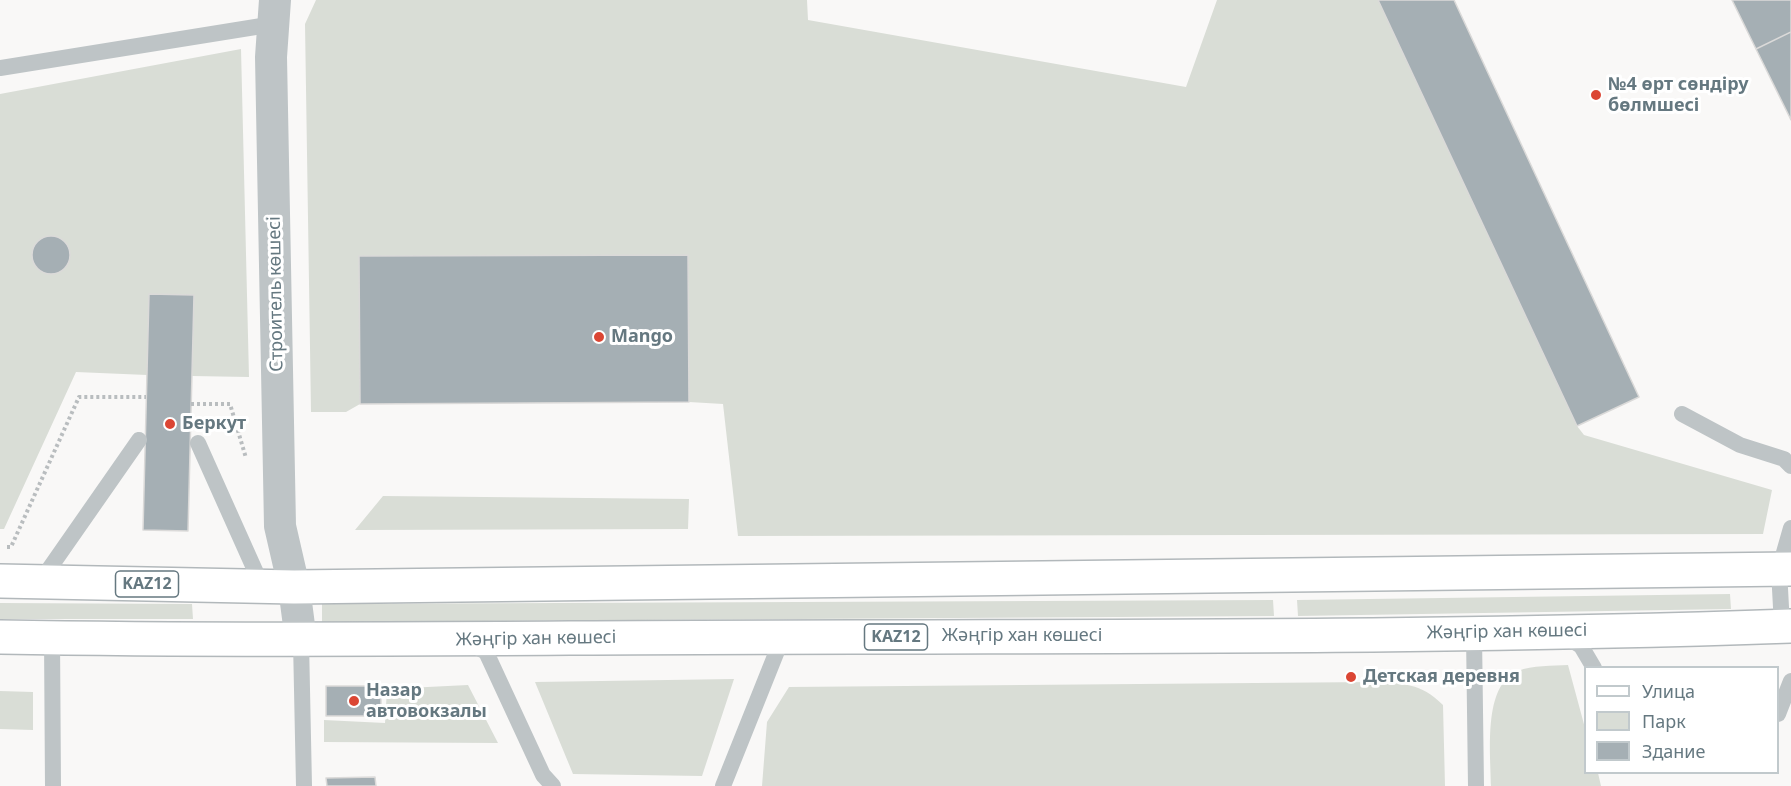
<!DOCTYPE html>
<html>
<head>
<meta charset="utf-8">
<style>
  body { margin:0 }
  #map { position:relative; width:1791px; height:786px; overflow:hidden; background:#f9f8f7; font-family:"Noto Sans",sans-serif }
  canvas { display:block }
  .legend { position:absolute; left:1584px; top:666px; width:195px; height:108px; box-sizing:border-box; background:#fff; border:2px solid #c1c9cc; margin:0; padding:8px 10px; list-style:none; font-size:18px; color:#657880 }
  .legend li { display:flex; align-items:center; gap:12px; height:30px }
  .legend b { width:30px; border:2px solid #c1c9cc }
</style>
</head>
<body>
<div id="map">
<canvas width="1791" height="786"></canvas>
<ul class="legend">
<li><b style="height:8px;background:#fff"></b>Улица</li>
<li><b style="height:16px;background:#d9ddd6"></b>Парк</li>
<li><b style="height:16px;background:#a5afb4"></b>Здание</li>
</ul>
</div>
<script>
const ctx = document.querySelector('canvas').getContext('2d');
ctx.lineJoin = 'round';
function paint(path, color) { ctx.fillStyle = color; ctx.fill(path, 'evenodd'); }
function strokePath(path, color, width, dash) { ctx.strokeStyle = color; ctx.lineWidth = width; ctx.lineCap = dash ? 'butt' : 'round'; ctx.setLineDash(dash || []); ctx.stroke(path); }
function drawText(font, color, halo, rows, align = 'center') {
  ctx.font = font + ' "Noto Sans",sans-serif'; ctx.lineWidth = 6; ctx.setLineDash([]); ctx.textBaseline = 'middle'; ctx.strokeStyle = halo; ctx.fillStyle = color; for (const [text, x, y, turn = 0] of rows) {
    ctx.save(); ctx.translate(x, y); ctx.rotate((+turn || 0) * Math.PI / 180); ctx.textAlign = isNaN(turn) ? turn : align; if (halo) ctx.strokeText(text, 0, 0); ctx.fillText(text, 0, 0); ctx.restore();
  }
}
const green = new Path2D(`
  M316 0H807L808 20 1186 87 1217 0H1378L1577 426 1584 435 1772 490 1763 534 738 536 723 404 689 402 687 255 359 256 360 404 346 412H311L305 24Z
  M241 49 249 377 192 376 194 295 149 294 147 375 76 372 4 529H0V94Z
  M383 496 689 499 688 529 355 530Z
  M1730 594 1731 609 1298 616 1297 600Z
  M1273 600 1274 616 322 622V604Z
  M0 603 192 604 193 619H0Z
  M1568 665 1585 728 1586 772 1598 773 1601 786H1491C1491 755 1482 685 1518 671 1532 665 1553 666 1568 665Z
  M734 679 702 776 573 774 535 682Z
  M1372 682C1404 684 1420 682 1443 705L1445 786H762L767 722 789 687Z
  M468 685 498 743 324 742V720L385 723 387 689Z
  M0 691 33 692V730L0 729Z`);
const building = new Path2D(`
  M1378 0H1454L1639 397 1577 426Z
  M1732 0H1791V32L1756 49Z
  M1791 32V120L1756 49Z
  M32 255a19 19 0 1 1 38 0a19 19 0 1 1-38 0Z
  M688 255 689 402 360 404 359 256Z
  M149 294 194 295 188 531 143 530Z
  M326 686H381V716H326Z
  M375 777 376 786H327L326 778Z`);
const path = new Path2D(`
  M191 404H230L246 458
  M7 547H11L79 397H146`);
const lane = new Path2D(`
  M0 68 274 24
  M1682 414 1740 445 1784 459 1791 466
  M198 443 262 586
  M40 582 139 440
  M1782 626 1779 570 1791 528
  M1474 634 1476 786
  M1565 636 1581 646 1594 668
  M52 638 53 786
  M301 641 304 786
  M469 643 486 652 543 775 553 786
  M1778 714 1791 681
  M723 786 779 646 790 640`);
const street = new Path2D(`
  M275 0 271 57 280 526 294 587 301 641`);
const primary = new Path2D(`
  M0 581 294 587 1791 569
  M0 637C285 642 570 637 855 637 1167 636 1479 637 1791 626`);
const markers = [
  [1596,95,6,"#db4634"],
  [599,337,6,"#db4634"],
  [170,424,6,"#db4634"],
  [1351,677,6,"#db4634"],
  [354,701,6,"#db4634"]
];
const shields = [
  [147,584,63],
  [896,637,63]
];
const shieldNames = [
  ["KAZ12",147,584],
  ["KAZ12",896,637]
];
const poiNames = [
  ["№4 өрт сөндіру",1608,85],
  ["бөлмшесі",1608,106],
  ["Mango",611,337],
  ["Беркут",182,424],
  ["Детская деревня",1363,677],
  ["Назар",366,691],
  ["автовокзалы",366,712]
];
const streetNames = [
  ["Строитель көшесі",276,294,-91],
  ["Жәңгір хан көшесі",1507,632,-1],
  ["Жәңгір хан көшесі",1022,636],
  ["Жәңгір хан көшесі",536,639,-1]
];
paint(green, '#d9ddd6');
paint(building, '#a5afb4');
strokePath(building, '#dbdad9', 1.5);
strokePath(primary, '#b2b8bb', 36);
strokePath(path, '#b9bdbf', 4, [3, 3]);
strokePath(lane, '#bec4c6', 16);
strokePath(street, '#bec4c6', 32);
strokePath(primary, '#fff', 33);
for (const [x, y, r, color] of markers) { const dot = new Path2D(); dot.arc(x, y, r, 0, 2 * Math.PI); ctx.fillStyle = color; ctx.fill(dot); strokePath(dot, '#fff', 2); }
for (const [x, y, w] of shields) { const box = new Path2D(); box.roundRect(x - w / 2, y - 13, w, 26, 4.5); ctx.fillStyle = '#fff'; ctx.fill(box); strokePath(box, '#657880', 1.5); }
drawText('bold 16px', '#657880', null, shieldNames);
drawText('bold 18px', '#657880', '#fff', poiNames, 'left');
drawText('18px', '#657880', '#fff', streetNames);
</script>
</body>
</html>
